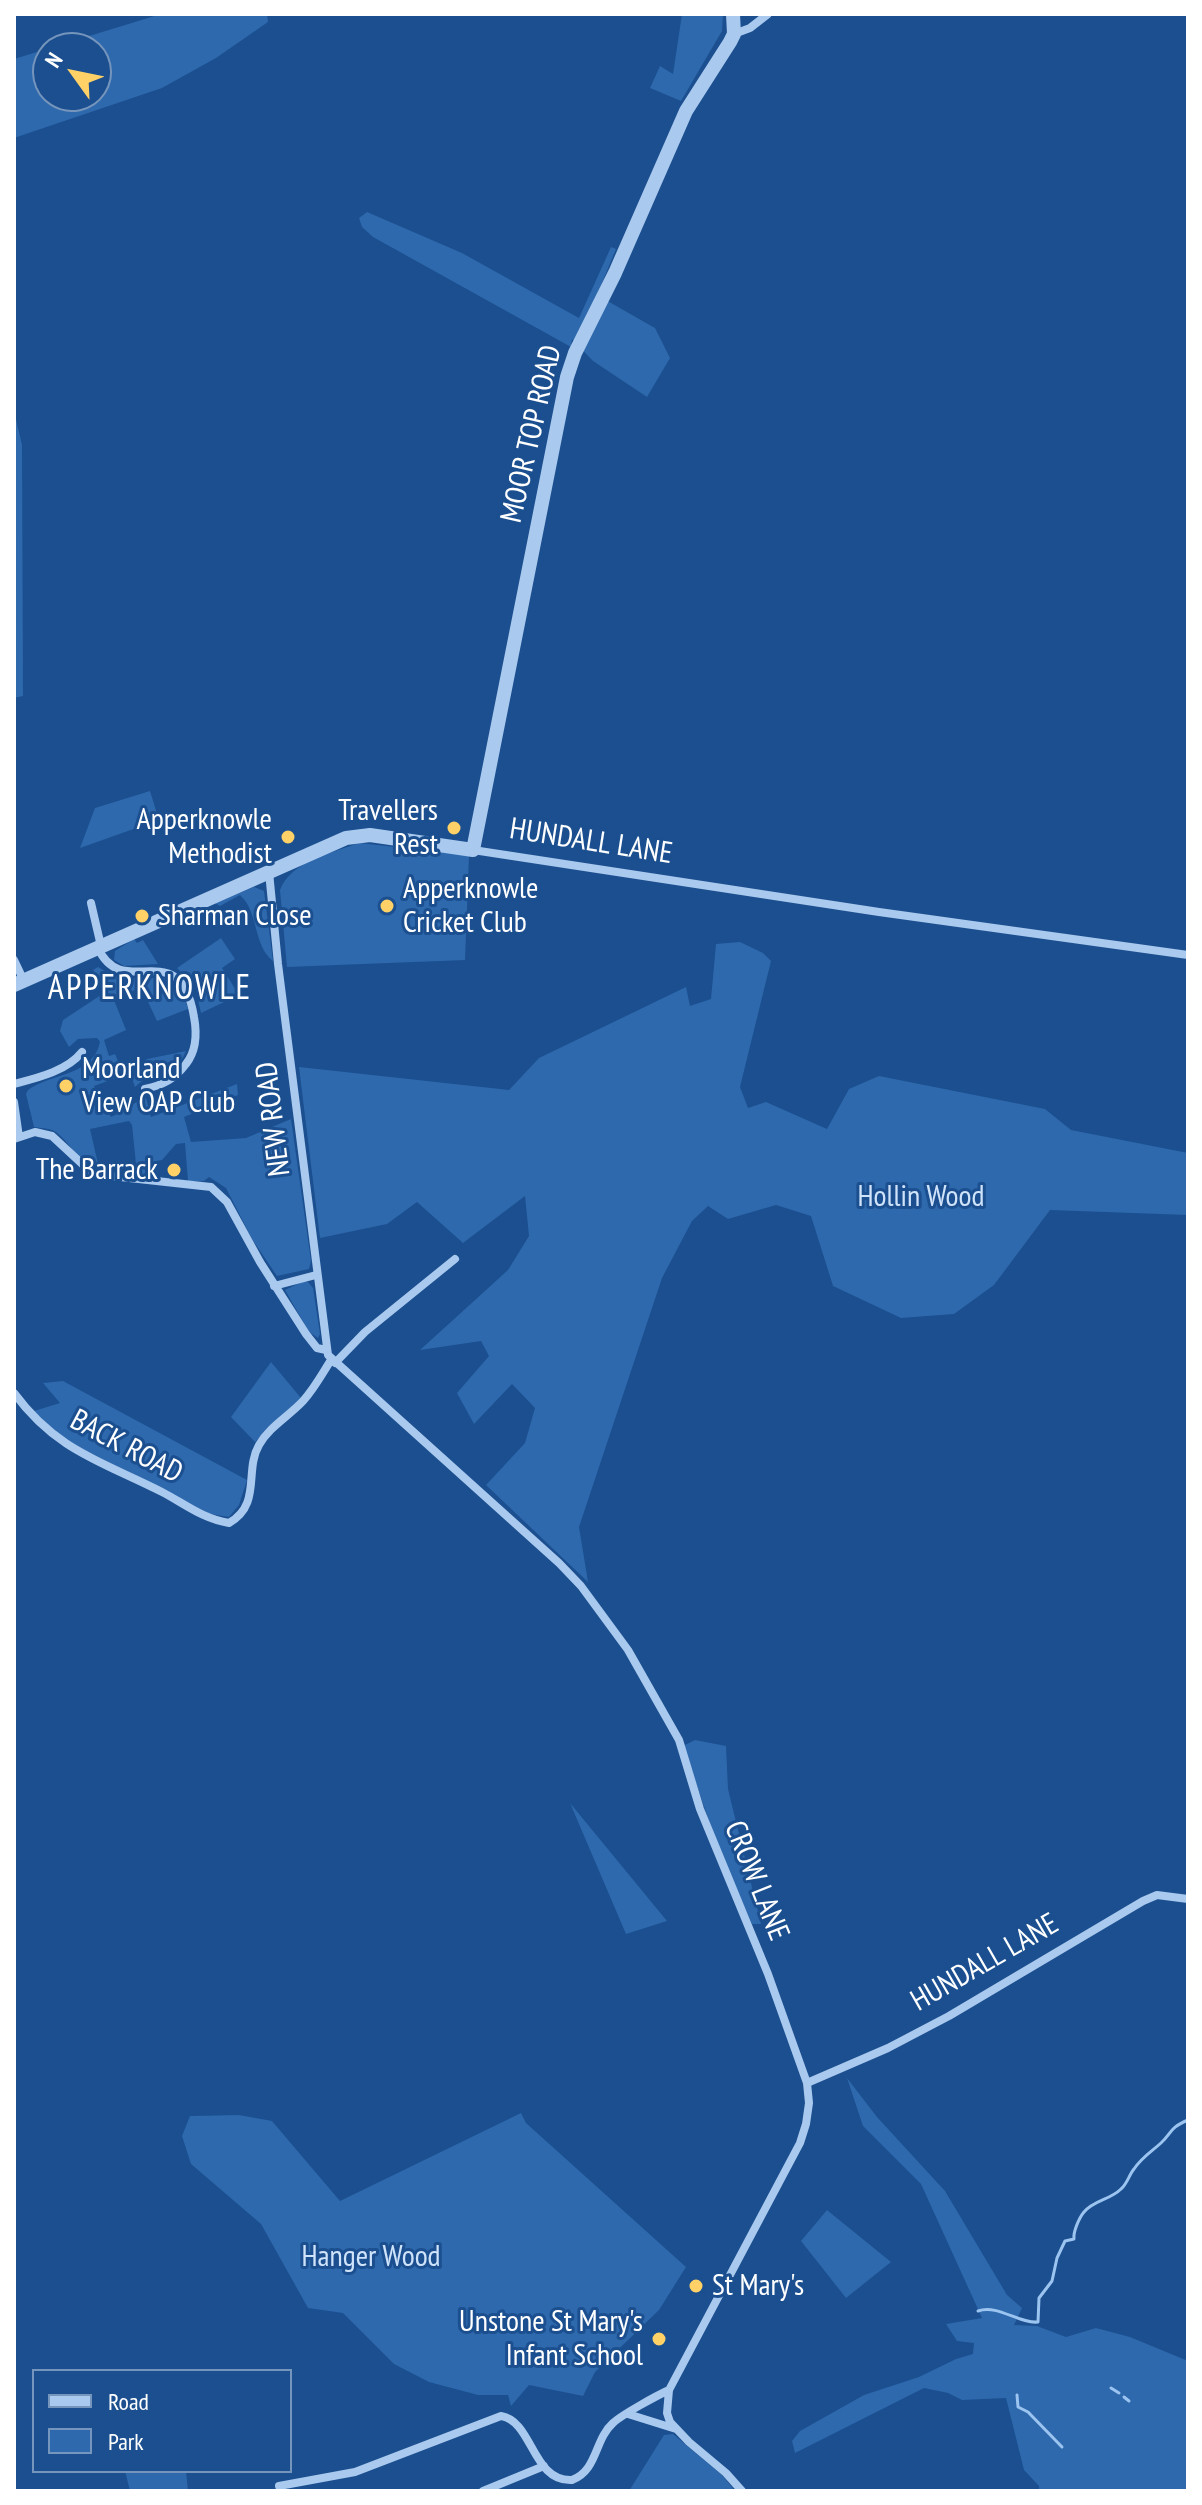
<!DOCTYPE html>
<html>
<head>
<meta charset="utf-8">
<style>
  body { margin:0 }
  #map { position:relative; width:1202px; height:2505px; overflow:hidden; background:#1b4f8f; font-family:"PT Sans Narrow",sans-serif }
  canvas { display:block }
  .frame { position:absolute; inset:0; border:16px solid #fff; pointer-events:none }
  .legend { position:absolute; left:32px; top:2369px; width:260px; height:104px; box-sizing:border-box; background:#1b4f8f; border:2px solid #7695bc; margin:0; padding:10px 14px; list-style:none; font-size:24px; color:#fff }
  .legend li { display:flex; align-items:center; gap:16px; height:40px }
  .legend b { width:40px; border:2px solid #7695bc }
  .north { position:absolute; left:32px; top:32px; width:80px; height:80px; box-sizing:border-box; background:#1b4f8f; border:2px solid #7695bc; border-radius:50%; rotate:303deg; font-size:22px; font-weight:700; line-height:32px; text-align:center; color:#fff }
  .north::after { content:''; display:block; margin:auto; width:28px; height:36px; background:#ffd166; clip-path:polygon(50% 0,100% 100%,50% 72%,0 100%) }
</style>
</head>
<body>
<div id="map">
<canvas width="1202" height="2505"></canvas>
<div class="frame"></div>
<ul class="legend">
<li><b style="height:10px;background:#a9c9ee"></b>Road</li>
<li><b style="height:22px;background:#2e69ad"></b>Park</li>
</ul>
<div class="north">N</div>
</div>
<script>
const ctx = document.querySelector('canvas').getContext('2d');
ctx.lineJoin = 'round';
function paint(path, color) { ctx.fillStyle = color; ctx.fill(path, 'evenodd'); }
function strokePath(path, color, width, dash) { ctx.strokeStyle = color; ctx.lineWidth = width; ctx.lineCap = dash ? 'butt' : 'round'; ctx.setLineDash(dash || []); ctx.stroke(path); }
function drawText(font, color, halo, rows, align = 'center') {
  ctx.font = font + ' "PT Sans Narrow",sans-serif'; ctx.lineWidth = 6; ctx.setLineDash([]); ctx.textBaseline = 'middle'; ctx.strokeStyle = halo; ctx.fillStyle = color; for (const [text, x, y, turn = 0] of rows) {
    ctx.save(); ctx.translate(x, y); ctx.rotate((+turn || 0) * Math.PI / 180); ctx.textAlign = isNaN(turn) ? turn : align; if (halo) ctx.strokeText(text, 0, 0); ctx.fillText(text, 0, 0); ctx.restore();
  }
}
const green = new Path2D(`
  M161 14H267L268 22 216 58 162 88 14 138V59ZM48 48H96V96H48Z
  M682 14H723L722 31 681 101 650 88 660 66 673 74Z
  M367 212 462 253 579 318 611 247 616 249 597 295 655 328 670 358 647 397 593 361 572 339 571 347 373 237 362 227 359 218Z
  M16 419 22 445 23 696 14 698Z
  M150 791 159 820 80 848 95 808Z
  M359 843 469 855 465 960 287 967 280 890C291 861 332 853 359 843Z
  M254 887 264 891 273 961C253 946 259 912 240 895L220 906 215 903Z
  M221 938 235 959 222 968 239 995 201 1013 195 986 177 968Z
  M134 939 137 943 143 940 158 964 124 966 114 960 115 951Z
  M740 942 763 953 771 961 740 1087 748 1108 766 1102 827 1129 849 1089 879 1076 1045 1109 1071 1130 1188 1153V1215L1050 1210 994 1285 954 1314 901 1318 833 1286 811 1216 776 1205 728 1219 708 1206 692 1221 662 1278 579 1527 588 1582 486 1485 525 1443 535 1408 512 1384 474 1424 457 1393 489 1356 481 1341 420 1350 508 1270 529 1236 525 1196 463 1243 417 1202 387 1224 320 1238 299 1067 509 1090 539 1058 686 987 690 1006 711 999 716 944Z
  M98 967C108 973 117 978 128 978 162 981 176 967 188 1009L157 1021 141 987 114 1000 126 1030 104 1040 109 1056 115 1054 124 1075 94 1086 99 1100 103 1099 111 1117C122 1113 137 1100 146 1098L151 1117 237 1084 238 1095 184 1117 191 1142 246 1138 291 1119 311 1261 309 1269 277 1276 252 1239 226 1188 209 1177 204 1181H188L185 1143 176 1144 162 1160 156 1161 158 1178 137 1174 132 1125 129 1121 90 1129 99 1168C80 1169 70 1140 54 1131 48 1128 40 1128 34 1127L26 1094 28 1090C51 1073 93 1076 100 1042L97 1038 78 1039 69 1047 60 1031 63 1020 107 991 93 970Z
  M186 1051C176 1073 172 1071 151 1073L135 1087 130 1073 147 1059Z
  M304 1281 308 1282 313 1288 320 1334 318 1338 309 1332 285 1290Z
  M271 1362 301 1398 255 1442 231 1417Z
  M63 1381 247 1480 239 1505 229 1517 210 1514 63 1439 34 1411 60 1403 43 1383Z
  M695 1740 726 1746 728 1789 761 1924H752L721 1855 683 1746Z
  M570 1803 667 1921 626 1934Z
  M847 2078 877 2117 945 2191 1007 2295 1022 2308 1014 2325 1037 2326 1066 2337 1096 2328 1130 2337 1188 2361V2491H1039V2486L1024 2470 1006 2398 962 2400 948 2393 924 2388 795 2453 792 2441 800 2431 864 2395 919 2377 956 2359 973 2354 974 2343 957 2341 946 2324 982 2318 921 2184 863 2126Z
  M521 2113 526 2123 686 2267 659 2310 595 2372 583 2396 529 2385 511 2406 508 2395H478L429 2382 394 2364 343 2313 308 2308 261 2224 191 2164 182 2136 190 2116 239 2115 272 2121 340 2201Z
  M827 2210 891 2262 846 2298 801 2241Z
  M673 2434 722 2475 735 2491H629L664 2435Z
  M125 2471H186L188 2491H130Z`);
const stream = new Path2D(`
  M978 2311C998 2304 1019 2324 1038 2322L1039 2298 1052 2281 1057 2258 1065 2241 1074 2239C1073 2232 1079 2218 1084 2212 1094 2200 1110 2200 1121 2189 1127 2184 1129 2175 1134 2169 1142 2157 1151 2152 1161 2143 1172 2133 1169 2128 1188 2120
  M1111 2388 1119 2393
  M1017 2395 1018 2407 1028 2412 1062 2447
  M1124 2397 1129 2401`);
const minor = new Path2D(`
  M734 34 750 28 768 14
  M473 850 879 912 1188 955
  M269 872 278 964 328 1355 559 1563 581 1586 628 1650 679 1740 700 1809 768 1974 807 2083 809 2103 806 2124 800 2143 669 2390 667 2413 670 2422 689 2442 726 2473 742 2491
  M91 903 101 946
  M98 948C123 1003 180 932 194 1017 197 1033 197 1050 186 1064 175 1079 163 1085 145 1089
  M14 960 24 981
  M14 1084C37 1078 67 1071 82 1052
  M14 1102 19 1137
  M14 1139 35 1132 52 1136 93 1174 211 1187 227 1202 260 1262 306 1334 317 1348 326 1350
  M274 1286 316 1275
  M335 1363 365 1332 455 1259
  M14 1393C57 1451 101 1461 162 1492 185 1504 203 1519 229 1523 262 1504 244 1471 259 1445 269 1427 289 1416 303 1401 314 1389 322 1374 331 1360
  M807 2083 888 2048 949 2016 1143 1901 1157 1895 1188 1899
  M628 2414 676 2429
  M279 2486 355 2472 501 2416C533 2421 532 2482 572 2480 598 2470 594 2440 613 2423 623 2414 656 2396 669 2390
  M483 2491 544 2466`);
const tertiary = new Path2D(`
  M14 985 346 838 370 835 473 850 567 377 575 353 615 273 686 111 730 42 734 34 733 14`);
const markers = [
  [454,828,8,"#ffd166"],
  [288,837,8,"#ffd166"],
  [387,906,8,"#ffd166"],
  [142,916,8,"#ffd166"],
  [66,1086,8,"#ffd166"],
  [174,1170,8,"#ffd166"],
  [696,2286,8,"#ffd166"],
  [659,2339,8,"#ffd166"]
];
const streetNames = [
  ["MOOR TOP ROAD",532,434,-77],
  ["HUNDALL LANE",591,842,9],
  ["NEW ROAD",274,1119,-97],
  ["BACK ROAD",126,1447,28],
  ["CROW LANE",756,1881,68],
  ["HUNDALL LANE",985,1963,-30]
];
const poiNames = [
  ["Travellers",438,811],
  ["Rest",438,845],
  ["Apperknowle",272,820],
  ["Methodist",272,854],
  ["Apperknowle",403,889,"left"],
  ["Cricket Club",403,923,"left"],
  ["Sharman Close",158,916,"left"],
  ["Moorland",82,1069,"left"],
  ["View OAP Club",82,1103,"left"],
  ["The Barrack",158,1170],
  ["St Mary's",712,2286,"left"],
  ["Unstone St Mary's",643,2322],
  ["Infant School",643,2356]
];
const parkNames = [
  ["Hollin Wood",921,1197],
  ["Hanger Wood",371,2257]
];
const quarterNames = [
  ["APPERKNOWLE",150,989]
];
paint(green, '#2e69ad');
strokePath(stream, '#9cc4f0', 3);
strokePath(minor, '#a9c9ee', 8);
strokePath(tertiary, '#a9c9ee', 14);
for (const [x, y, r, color] of markers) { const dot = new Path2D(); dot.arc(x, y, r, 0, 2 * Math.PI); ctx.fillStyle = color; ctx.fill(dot); strokePath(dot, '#1b4f8f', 3); }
drawText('30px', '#fff', '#1b4f8f', streetNames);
drawText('30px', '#fff', '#1b4f8f', poiNames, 'right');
drawText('30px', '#cfe3fa', '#1b4f8f', parkNames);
ctx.letterSpacing = '2px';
drawText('34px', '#fff', '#1b4f8f', quarterNames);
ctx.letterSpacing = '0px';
</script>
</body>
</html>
